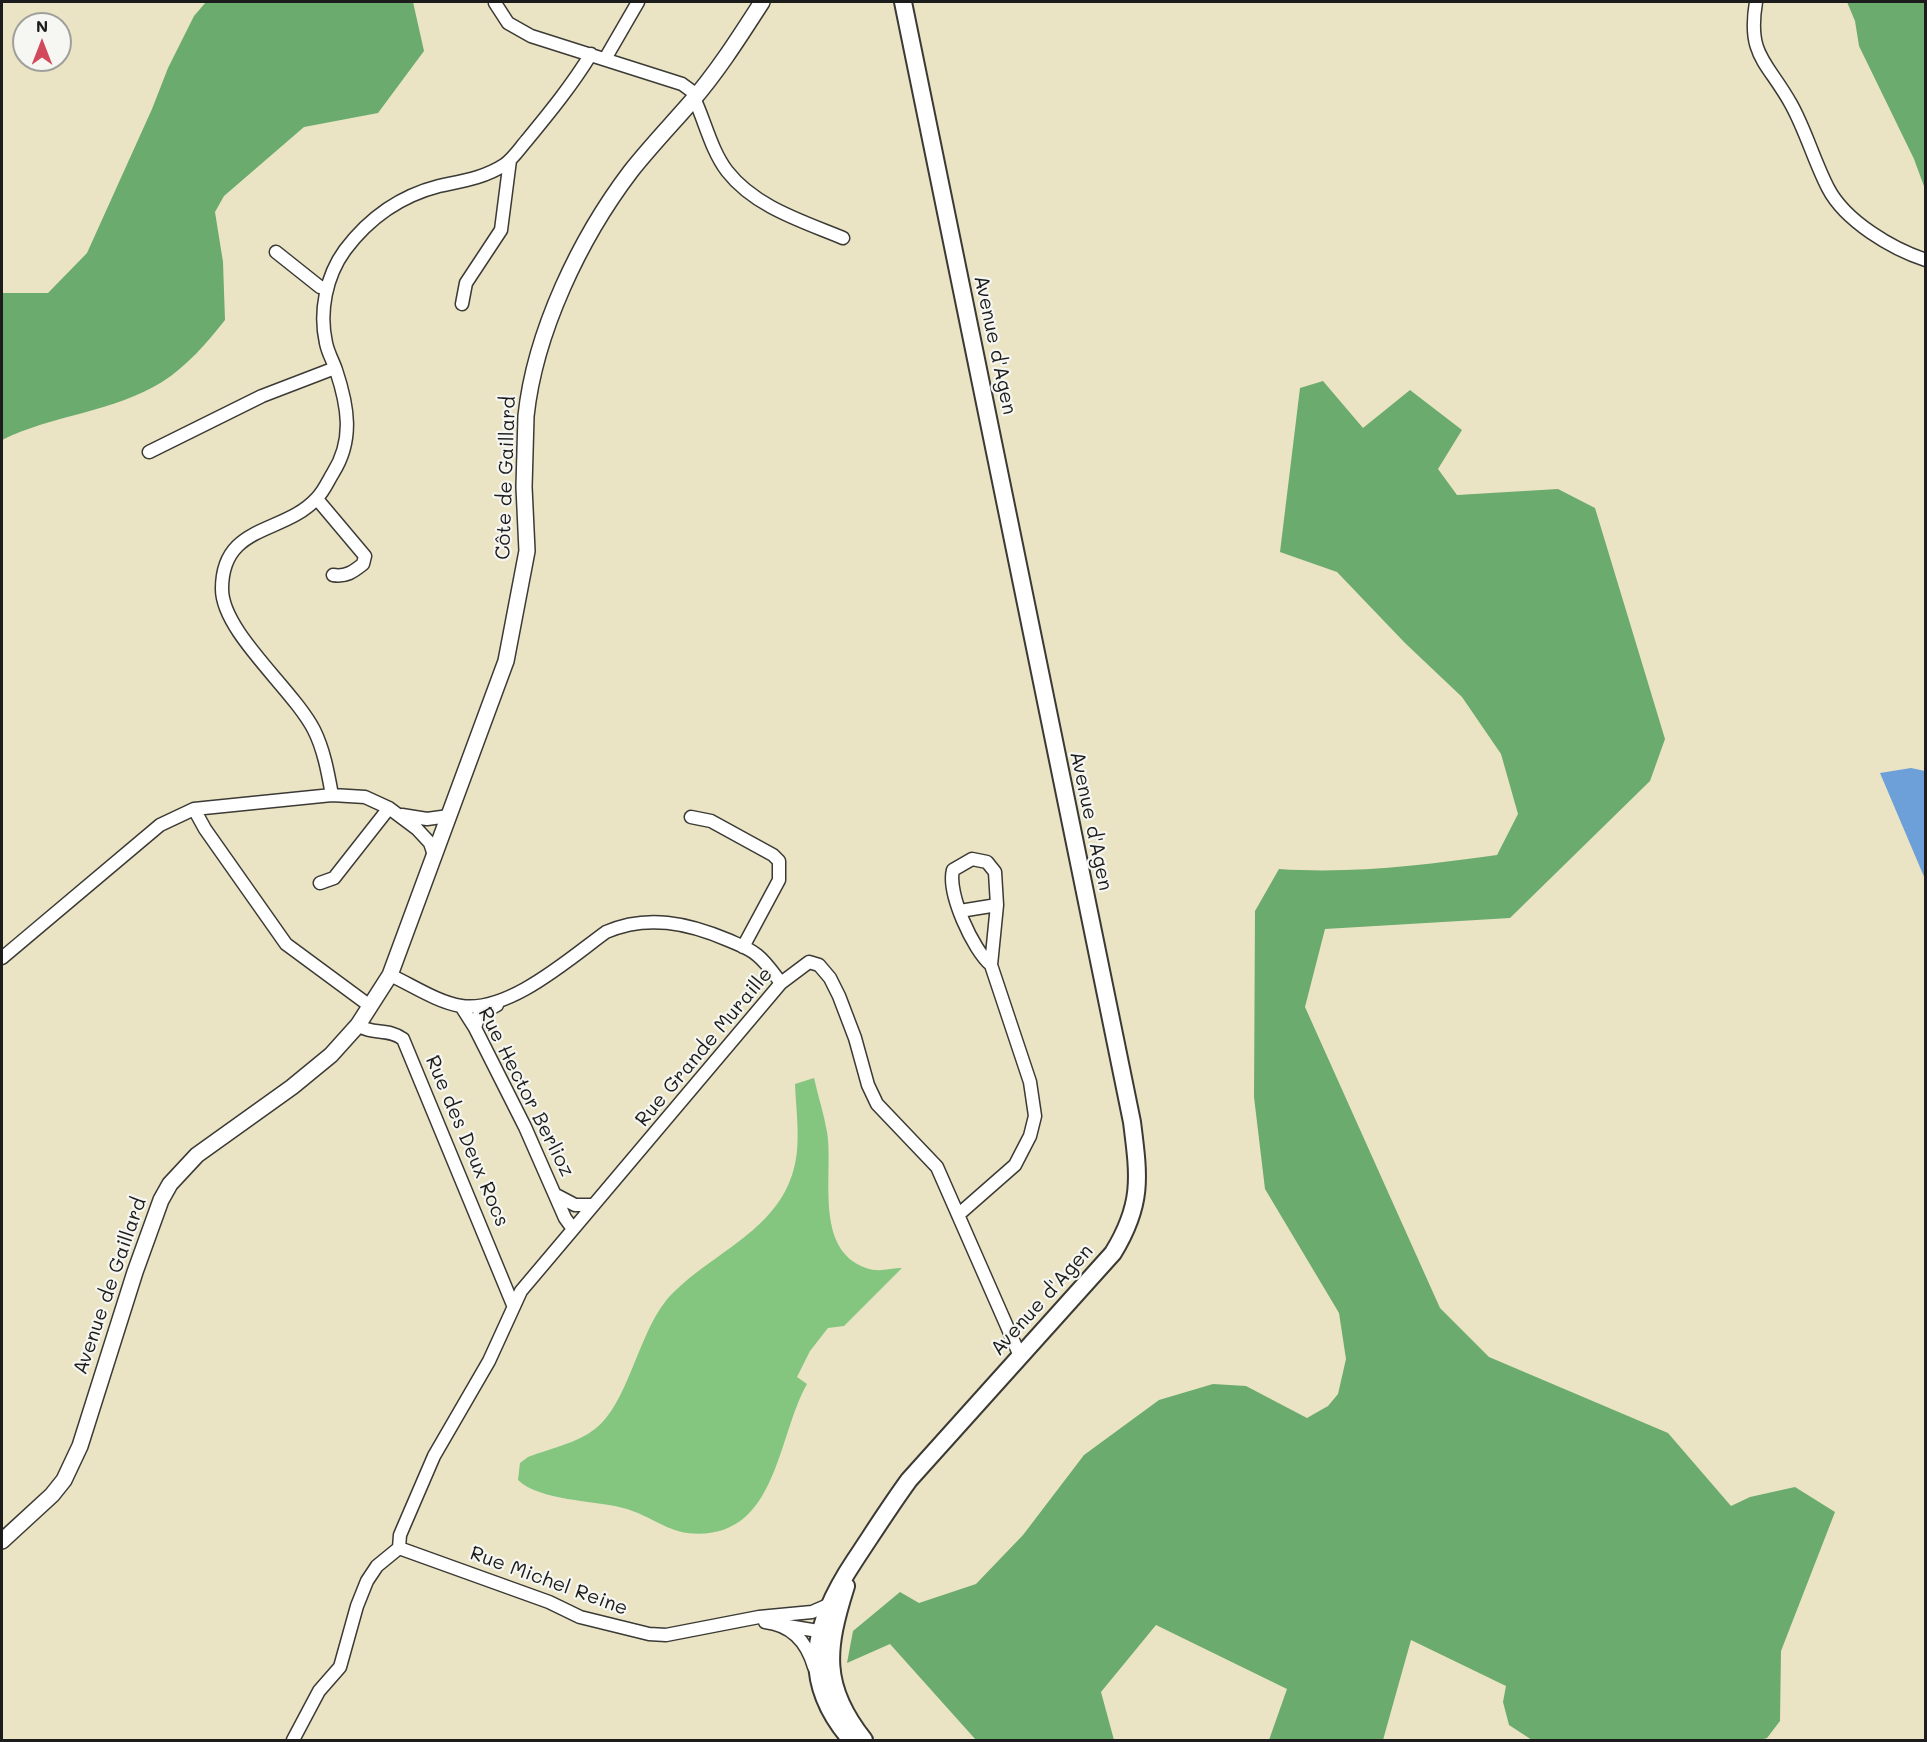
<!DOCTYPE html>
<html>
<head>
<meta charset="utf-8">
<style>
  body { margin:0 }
  #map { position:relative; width:1927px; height:1742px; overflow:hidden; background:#eae4c4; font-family:Mali,sans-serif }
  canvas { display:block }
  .frame { position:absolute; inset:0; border:3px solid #1c1c1c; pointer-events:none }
  .north { position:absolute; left:12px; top:12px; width:60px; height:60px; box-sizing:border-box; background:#f6f6f2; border:2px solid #9f9f9c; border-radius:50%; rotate:0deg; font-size:16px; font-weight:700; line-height:24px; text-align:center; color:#1c1c1c }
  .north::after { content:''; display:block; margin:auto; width:21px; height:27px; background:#d1495b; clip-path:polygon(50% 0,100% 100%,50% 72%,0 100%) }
</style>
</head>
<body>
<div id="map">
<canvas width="1927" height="1742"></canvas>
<div class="frame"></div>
<div class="north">N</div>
</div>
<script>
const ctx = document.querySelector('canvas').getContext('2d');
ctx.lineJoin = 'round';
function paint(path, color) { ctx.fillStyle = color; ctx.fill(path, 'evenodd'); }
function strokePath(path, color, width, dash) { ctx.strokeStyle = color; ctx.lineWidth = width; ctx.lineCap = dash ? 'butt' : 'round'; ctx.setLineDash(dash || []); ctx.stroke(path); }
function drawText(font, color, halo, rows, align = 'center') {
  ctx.font = font + ' Mali,sans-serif'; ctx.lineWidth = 4.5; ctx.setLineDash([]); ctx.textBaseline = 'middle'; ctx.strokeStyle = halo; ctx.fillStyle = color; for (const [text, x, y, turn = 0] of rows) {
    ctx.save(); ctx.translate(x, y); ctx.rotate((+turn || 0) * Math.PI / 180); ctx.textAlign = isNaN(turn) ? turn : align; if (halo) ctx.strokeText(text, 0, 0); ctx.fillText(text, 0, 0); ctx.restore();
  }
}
const green = new Path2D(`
  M814 1078C818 1096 824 1114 827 1132 834 1174 813 1249 866 1268 879 1273 890 1268 902 1268L844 1326 828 1328 810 1351 797 1377 807 1384C776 1439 777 1543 687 1533 665 1530 645 1513 623 1508 593 1500 540 1501 518 1480L520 1463 528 1457C549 1449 577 1443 595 1429 627 1405 638 1336 665 1302 702 1257 772 1236 792 1175 802 1147 796 1112 795 1084Z`);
const forest = new Path2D(`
  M206 2H413L424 51 378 113 304 127 224 196 215 212 223 262 225 320C208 342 186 367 162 382 114 412 52 415 2 440V293H48L87 253 152 109 168 68 194 16Z
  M1847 2H1925V189L1914 159 1859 46 1855 21Z
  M1323 381 1363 428 1410 390 1462 430 1438 469 1457 495 1558 489 1595 508 1665 739 1650 781 1510 918 1325 929 1305 1007 1440 1308 1489 1357 1668 1433 1731 1506 1750 1497 1795 1487 1835 1512 1781 1651 1780 1721 1767 1738 1761 1740H1532L1509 1725 1503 1702 1506 1686 1411 1640 1383 1740H1269L1287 1689 1156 1625 1101 1692 1114 1740H976L890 1644 847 1663 853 1631 900 1592 919 1603 976 1584 1023 1535 1084 1455 1159 1400 1213 1384 1246 1386 1307 1418 1328 1406 1338 1394 1346 1359 1339 1313 1265 1189 1254 1097 1255 911 1279 869C1353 874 1424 865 1497 855L1518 814 1501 754 1462 697 1405 643 1337 572 1280 552 1300 388Z`);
const water = new Path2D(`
  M1911 768 1925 771V879L1880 773Z`);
const minor = new Path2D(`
  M1756 2C1747 56 1767 61 1791 104 1806 131 1814 161 1828 188 1845 221 1892 249 1926 260
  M495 3 508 23 531 36 682 84 697 95
  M605 59 638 2
  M694 98C705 121 711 150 727 171 755 207 802 221 843 238
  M276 252 320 287 327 289
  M462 304 466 283 501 230 510 160
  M149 452 262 396 335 368
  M317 499 365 556 363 564C353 572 346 577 333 575
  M332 795C328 773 324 750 314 730 293 689 222 632 222 589 222 523 284 535 317 498 324 491 328 481 333 473 354 440 348 406 336 370 333 361 328 353 326 343 319 312 326 276 345 250 369 218 400 196 439 186 462 181 484 178 504 165 513 159 520 148 527 140 550 112 572 85 591 54
  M194 809 205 829 286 944 370 1006
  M402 815 427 819 449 816
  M691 817 711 821 773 855 779 861V880L743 947
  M320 883 334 878 389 808
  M960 911 997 905
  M2 958 160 825 194 809 332 795 365 797 389 808 417 829 430 843 434 855
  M390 975C412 985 437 1002 461 1006 509 1013 570 958 606 932 647 914 688 923 728 940 737 944 749 948 757 955 766 962 774 974 781 983
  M461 1006 475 1028 525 1127 565 1218 573 1229
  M358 1025C371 1035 389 1028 403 1039L513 1305
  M475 1028 479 1015 497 1005
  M556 1195 575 1205H593
  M958 1215 1015 1165 1030 1136 1035 1116 1030 1082 991 965 997 905 995 872 987 862 972 859 953 870C947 893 973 950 991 965
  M399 1548 400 1535 434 1456 489 1361 521 1291 781 983 809 962 819 965 830 978 839 996 855 1038 868 1085 877 1104 937 1167 1020 1356
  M399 1548 549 1602 580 1617 649 1634 666 1635 759 1617 812 1612 828 1605
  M765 1622C792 1625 807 1642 814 1667
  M788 1626 818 1631 827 1629
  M293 1740 319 1691 340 1667 357 1606 367 1581 377 1566 399 1548`);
const tertiary = new Path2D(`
  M2 1541 52 1495 64 1480 80 1446 135 1272 161 1200 170 1184 197 1155 292 1087 331 1055 358 1025 390 975 506 661 527 551 524 487 526 416C535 332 580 238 631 171 650 147 671 125 691 102 718 71 740 36 762 2`);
const secondary = new Path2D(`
  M846 1586C826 1649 821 1686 864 1740
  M851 1740C798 1679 813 1623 855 1560 873 1533 890 1506 909 1480L1113 1253C1143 1204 1139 1177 1132 1122L903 2`);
const streetNames = [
  ["Avenue d'Agen",995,345,78],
  ["Côte de Gaillard",506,478,-88],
  ["Avenue d'Agen",1091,821,78],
  ["Rue Grande Muraille",704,1047,-50],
  ["Rue Hector Berlioz",526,1092,63],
  ["Rue des Deux Rocs",467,1141,67],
  ["Avenue de Gaillard",110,1286,-71],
  ["Avenue d'Agen",1042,1300,-48],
  ["Rue Michel Reine",549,1581,20]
];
paint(green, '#84c67f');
paint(forest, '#6bab6e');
paint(water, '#6d9fd8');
strokePath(minor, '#3b3a35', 15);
strokePath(tertiary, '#3b3a35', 18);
strokePath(secondary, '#3b3a35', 20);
strokePath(minor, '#fff', 12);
strokePath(tertiary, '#fff', 15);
strokePath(secondary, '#fff', 16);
drawText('20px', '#1c1c1c', '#f6f6f2', streetNames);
</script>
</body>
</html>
